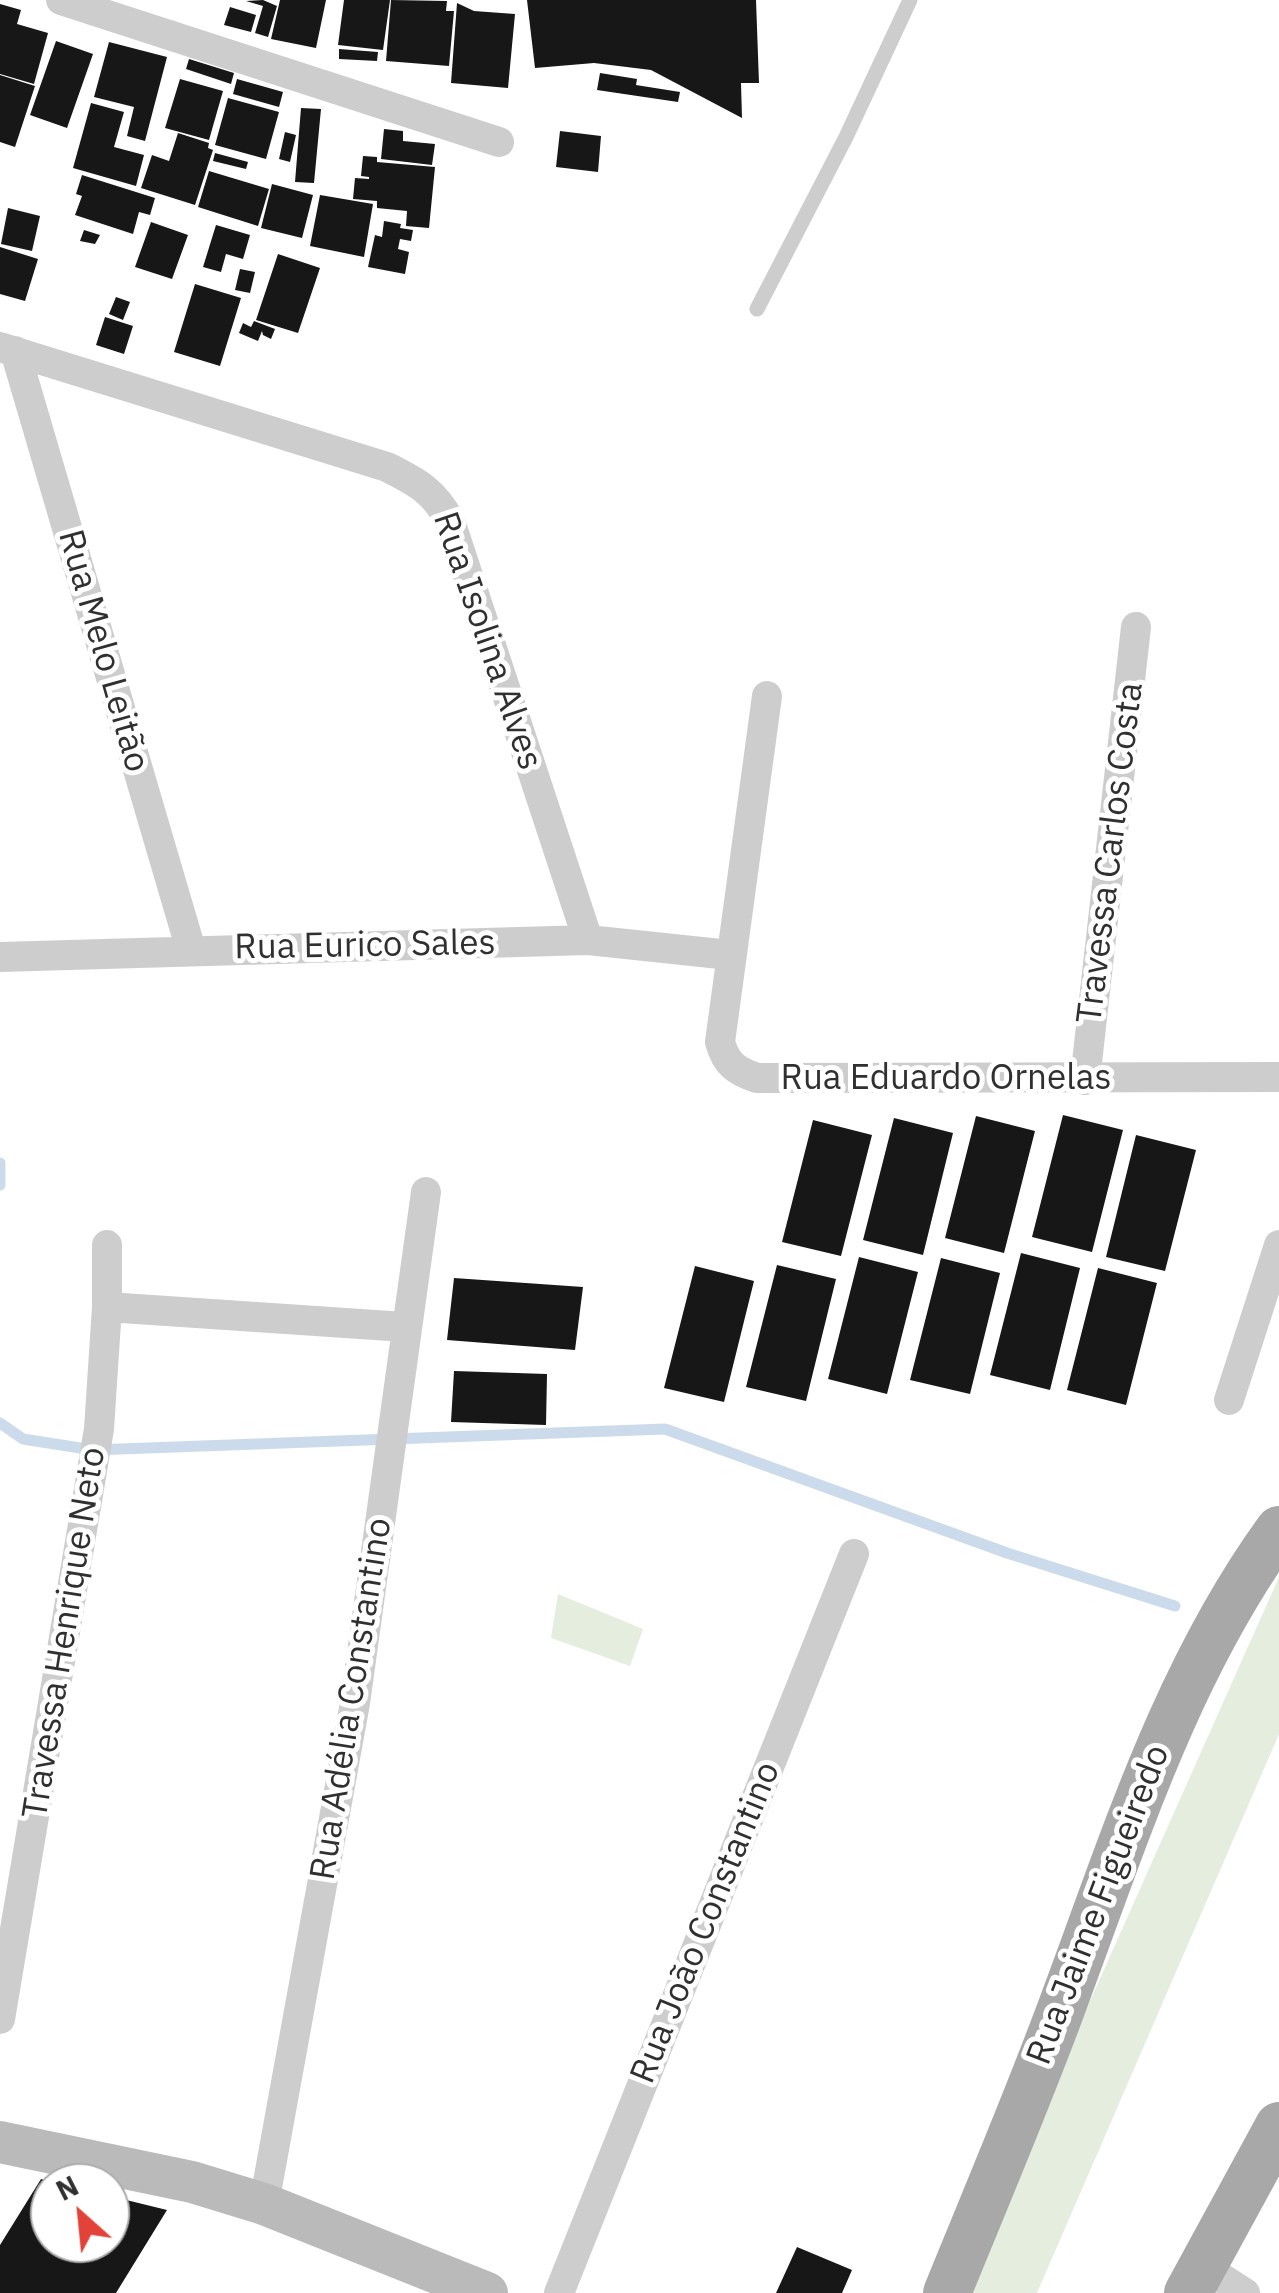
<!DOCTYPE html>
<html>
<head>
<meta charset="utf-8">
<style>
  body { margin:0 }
  #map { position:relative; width:1279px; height:2293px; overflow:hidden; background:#fff; font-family:"IBM Plex Sans",sans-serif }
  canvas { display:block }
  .north { position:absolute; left:30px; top:2163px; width:100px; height:100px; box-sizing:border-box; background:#fff; border:2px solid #acacac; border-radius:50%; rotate:333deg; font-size:28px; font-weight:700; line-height:40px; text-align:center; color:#303030 }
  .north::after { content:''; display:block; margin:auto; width:35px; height:45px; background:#e24238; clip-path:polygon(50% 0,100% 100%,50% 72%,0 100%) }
</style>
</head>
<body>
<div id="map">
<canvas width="1279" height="2293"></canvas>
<div class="north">N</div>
</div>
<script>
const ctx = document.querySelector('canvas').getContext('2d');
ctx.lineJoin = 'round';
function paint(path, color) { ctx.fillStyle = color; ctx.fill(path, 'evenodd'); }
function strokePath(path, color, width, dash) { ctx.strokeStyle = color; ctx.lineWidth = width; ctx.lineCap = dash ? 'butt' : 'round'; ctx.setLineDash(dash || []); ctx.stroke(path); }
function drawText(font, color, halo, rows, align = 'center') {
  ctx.font = font + ' "IBM Plex Sans",sans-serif'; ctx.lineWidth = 10; ctx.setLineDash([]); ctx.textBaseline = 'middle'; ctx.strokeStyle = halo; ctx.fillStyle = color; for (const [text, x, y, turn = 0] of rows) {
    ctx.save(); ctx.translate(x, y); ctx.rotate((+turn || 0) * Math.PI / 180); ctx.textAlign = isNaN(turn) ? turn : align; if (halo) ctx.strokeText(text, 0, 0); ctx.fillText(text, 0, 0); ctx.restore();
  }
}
const green = new Path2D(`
  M1279 1577V1734L1037 2293H972L1086 2010Z
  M558 1594 643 1629 630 1666 551 1638Z`);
const stream = new Path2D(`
  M0 1163V1185
  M0 1423 23 1439 93 1450 665 1429 1007 1553 1175 1606`);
const building = new Path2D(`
  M263 0 277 6 268 37 255 33 263 6 246 1Z
  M280 0H326L316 48 271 39Z
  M344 0H390L383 50 338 45Z
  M391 0 447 1 446 11H454L449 66 386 61Z
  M527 0H756L759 83H741L742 118 651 70 594 63 535 68Z
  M457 3 474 11 515 14 508 88 451 83Z
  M0 4 21 10 17 24 48 33 34 84 0 74Z
  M230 7 256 15 251 32 224 25Z
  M56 41 93 54 67 128 30 115Z
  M109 42 167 57 145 141 127 136 134 107 94 97Z
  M339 49 378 52 377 61 339 59Z
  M189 59 234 73 231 84 186 69Z
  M600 73 637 79 636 85 680 92 678 102 597 90Z
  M0 75 35 86 15 147 0 142Z
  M180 79 223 91 209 140 165 128Z
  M237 79 283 92 279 107 233 94Z
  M228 98 279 112 266 159 215 145Z
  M91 103 124 112 114 147 144 155 136 186 73 168Z
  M301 108 321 109 314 183 295 182Z
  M384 129 403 131V141L435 144 432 165 381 159Z
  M560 131 601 136 598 172 556 167Z
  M285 132 296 135 290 162 279 159Z
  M178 133 209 143 208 148 213 150 195 205 141 188 152 155 169 161Z
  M215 153 248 162 246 169 213 161Z
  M363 156 377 157V162L435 167 429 228 406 226 407 211 377 208V201L353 199 355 178 369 179V177L361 176Z
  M209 171 269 189 258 226 198 207Z
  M82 175 155 198 150 215 139 212 133 234 75 215 82 196 76 194Z
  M272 184 313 195 302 238 261 228Z
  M320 195 373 204 364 257 310 246Z
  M8 208 40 216 32 251 1 244Z
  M384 221 401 224 400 228 413 230 411 241 400 239 398 249 409 252 405 274 368 267 375 235 382 237Z
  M151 222 188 235 172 279 135 267Z
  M216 225 250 235 243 259 226 254 221 272 203 267Z
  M84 230 100 235 95 244 80 241Z
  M0 247 38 259 25 301 0 294Z
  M278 254 320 268 298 333 256 320Z
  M240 269 255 272 250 293 235 290Z
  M195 284 241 298 220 366 174 352Z
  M116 297 130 302 123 320 109 314Z
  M105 317 133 326 124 354 96 345Z
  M254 321 275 329 271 339 263 335 262 331 258 341 239 333 243 323 251 327Z
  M1063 1115 1123 1130 1092 1252 1032 1237Z
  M976 1116 1035 1131 1004 1253 945 1238Z
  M894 1118 953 1133 923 1255 863 1240Z
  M813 1120 872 1135 841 1256 782 1242Z
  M1136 1135 1196 1150 1165 1271 1106 1257Z
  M1021 1253 1080 1268 1050 1390 990 1375Z
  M859 1257 918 1272 887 1394 828 1379Z
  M941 1258 1000 1273 970 1394 910 1380Z
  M777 1265 836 1279 806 1401 746 1387Z
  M695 1266 754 1281 724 1402 664 1388Z
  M1098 1268 1157 1283 1126 1405 1067 1390Z
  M454 1278 583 1287 575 1350 447 1340Z
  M454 1371 547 1374 546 1425 451 1422Z
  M41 2179 50 2181V2243H110V2196L167 2210 116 2293H0V2245Z
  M797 2247 852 2270 842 2293H776Z`);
const lane = new Path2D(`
  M757 309 846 137 910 0`);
const street = new Path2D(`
  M61 0 499 142
  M0 347 387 467C417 482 434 491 450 521L588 940
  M15 351 191 950
  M767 696 720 1042C726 1064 736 1071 757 1078L1279 1077
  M0 957 588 940 730 955
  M1085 1080 1136 627
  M107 1307 405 1327
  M1229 1400 1279 1245
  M0 2019 99 1429 107 1307V1245
  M264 2204 355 1703 426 1192
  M1203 2266 1245 2293
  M559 2293 854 1554`);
const secondary = new Path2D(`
  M0 2142 192 2182 264 2204 487 2293`);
const primary = new Path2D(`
  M947 2293C988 2192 1031 2092 1068 1990 1127 1831 1178 1669 1279 1530
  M1188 2293 1279 2126`);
const streetNames = [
  ["Rua Isolina Alves",487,641,71],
  ["Rua Melo Leitão",103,651,74],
  ["Travessa Carlos Costa",1111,853,-83],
  ["Rua Eurico Sales",365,946,-1],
  ["Rua Eduardo Ornelas",946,1079],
  ["Travessa Henrique Neto",65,1633,-81],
  ["Rua Adélia Constantino",352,1699,-81],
  ["Rua Jaime Figueiredo",1099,1905,-69],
  ["Rua João Constantino",706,1923,-68]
];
paint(green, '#e5eddf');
strokePath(stream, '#ccdbec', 11);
paint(building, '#171717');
strokePath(lane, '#cdcdcd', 15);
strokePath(street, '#cdcdcd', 30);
strokePath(secondary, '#bababa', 42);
strokePath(primary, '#a8a8a8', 48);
drawText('35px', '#303030', '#fff', streetNames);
</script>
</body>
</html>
